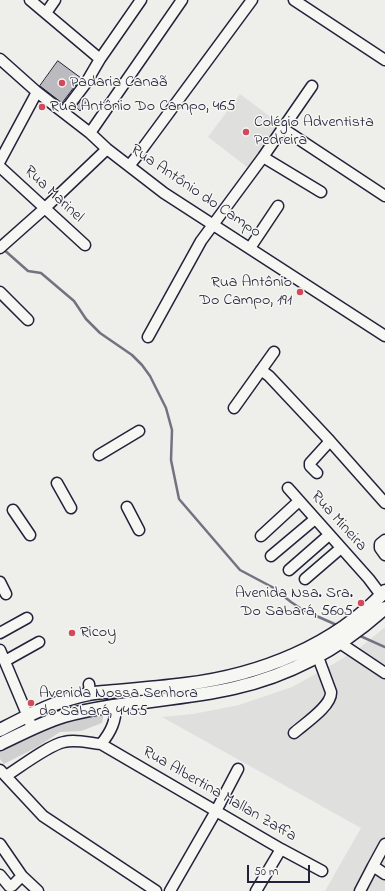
<!DOCTYPE html>
<html>
<head>
<meta charset="utf-8">
<style>
  body { margin:0 }
  #map { position:relative; width:385px; height:891px; overflow:hidden; background:#eeeeeb; font-family:"Indie Flower",sans-serif }
  canvas { display:block }
  .scale { position:absolute; left:247px; top:865px; width:63px; height:18px; box-sizing:border-box; border:2px solid #22223b; border-top:0; padding-left:5px; font-size:12px; line-height:14px; white-space:nowrap; color:#22223b; -webkit-text-stroke:3px #f6f6f2; paint-order:stroke }
</style>
</head>
<body>
<div id="map">
<canvas width="385" height="891"></canvas>
<div class="scale">50 m</div>
</div>
<script>
const ctx = document.querySelector('canvas').getContext('2d');
ctx.lineJoin = 'round';
function paint(path, color) { ctx.fillStyle = color; ctx.fill(path, 'evenodd'); }
function strokePath(path, color, width, dash) { ctx.strokeStyle = color; ctx.lineWidth = width; ctx.lineCap = dash ? 'butt' : 'round'; ctx.setLineDash(dash || []); ctx.stroke(path); }
function drawText(font, color, halo, rows, align = 'center') {
  ctx.font = font + ' "Indie Flower",sans-serif'; ctx.lineWidth = 3; ctx.setLineDash([]); ctx.textBaseline = 'middle'; ctx.strokeStyle = halo; ctx.fillStyle = color; for (const [text, x, y, turn = 0] of rows) {
    ctx.save(); ctx.translate(x, y); ctx.rotate((+turn || 0) * Math.PI / 180); ctx.textAlign = isNaN(turn) ? turn : align; if (halo) ctx.strokeText(text, 0, 0); ctx.fillText(text, 0, 0); ctx.restore();
  }
}
const built = new Path2D(`
  M240 94 284 127 251 170 208 137Z
  M385 627V891H325L361 828 162 717 193 714 239 705 292 687 330 666 361 647Z`);
const green = new Path2D(`
  M104 712 102 723 81 731 60 732 37 747 4 764 0 759V748L43 726Z`);
const stream = new Path2D(`
  M2 248 28 271 41 273 74 301 86 319 100 333 132 355 142 365 150 376 166 408 172 430 171 460 179 499 240 570 272 587 291 602 303 610 339 626
  M358 635 385 647`);
const building = new Path2D(`
  M58 61 81 78 62 103 40 86Z
  M83 98 87 101 80 111 76 107Z`);
const minor = new Path2D(`
  M30 0 100 59
  M294 0 385 60
  M46 13 55 0
  M0 59 37 92 90 133 107 149 164 193 385 336
  M64 112 86 83 100 59 141 0
  M282 128 385 196
  M90 133 182 0
  M263 157 321 192
  M0 161 37 92
  M129 166 137 156 252 0
  M0 167 85 245
  M0 248 45 208 107 149
  M250 248 278 206
  M0 292 28 320
  M148 337 201 241 263 157 312 86
  M261 370 269 376 330 441 385 503
  M234 408 274 352
  M99 455 139 431
  M317 473 310 466V463L330 441
  M57 483 71 508
  M288 488 369 579 381 595
  M127 507 139 530
  M13 510 30 535
  M261 536 299 501
  M385 540 380 544V548L385 555
  M271 556 315 519
  M289 570 329 535
  M305 579 341 548
  M0 582 6 594
  M0 633 27 618
  M340 643 385 673
  M0 650 24 707 32 728
  M5 661 39 642
  M89 684 90 694
  M294 733C304 724 332 706 331 692L318 657
  M101 744C111 732 116 721 116 705
  M0 770 43 816 156 891
  M6 776C20 767 49 745 64 742 76 739 89 743 101 744L281 849 322 871
  M0 844 22 876 38 891
  M373 866 385 844
  M0 875 9 886H12L22 876
  M170 891 216 811 238 769
  M256 891 281 849
  M360 891 373 866 385 874`);
const major = new Path2D(`
  M0 730C29 715 57 700 89 694 98 692 108 692 117 691 140 689 163 687 186 684 259 675 334 646 385 591
  M0 744C21 734 41 723 64 716 119 701 178 701 234 688 292 675 342 647 385 608`);
const markers = [
  [62,83,4,"#d1495b"],
  [42,107,4,"#d1495b"],
  [246,132,4,"#d1495b"],
  [300,292,4,"#d1495b"],
  [361,603,4,"#d1495b"],
  [72,633,4,"#d1495b"],
  [31,703,4,"#d1495b"]
];
const poiNames = [
  ["Padaria Canaã",70,83],
  ["Rua Antônio Do Campo, 465",50,107],
  ["Colégio Adventista",254,123],
  ["Pedreira",254,141],
  ["Rua Antônio",292,283,"right"],
  ["Do Campo, 191",292,301,"right"],
  ["Avenida Nsa. Sra.",353,594,"right"],
  ["Do Sabará, 5605",353,612,"right"],
  ["Ricoy",80,633],
  ["Avenida Nossa Senhora",39,694],
  ["do Sabará, 4455",39,712]
];
const streetNames = [
  ["Rua Antônio do Campo",195,192,34],
  ["Rua Marinel",53,195,43],
  ["Rua Mineira",338,522,48],
  ["Rua Albertina Mallan Zaffa",219,795,30]
];
paint(built, '#dfdfde');
paint(green, '#d0d0d1');
strokePath(stream, '#727281', 2.5);
paint(building, '#bbbbbf');
strokePath(building, '#22223b', 1);
strokePath(minor, '#22223b', 13);
strokePath(major, '#22223b', 15);
strokePath(minor, '#f6f6f2', 10);
strokePath(major, '#f6f6f2', 12);
for (const [x, y, r, color] of markers) { const dot = new Path2D(); dot.arc(x, y, r, 0, 2 * Math.PI); ctx.fillStyle = color; ctx.fill(dot); strokePath(dot, '#f6f6f2', 1.5); }
drawText('16px', '#22223b', '#f6f6f2', poiNames, 'left');
drawText('16px', '#22223b', '#f6f6f2', streetNames);
</script>
</body>
</html>
